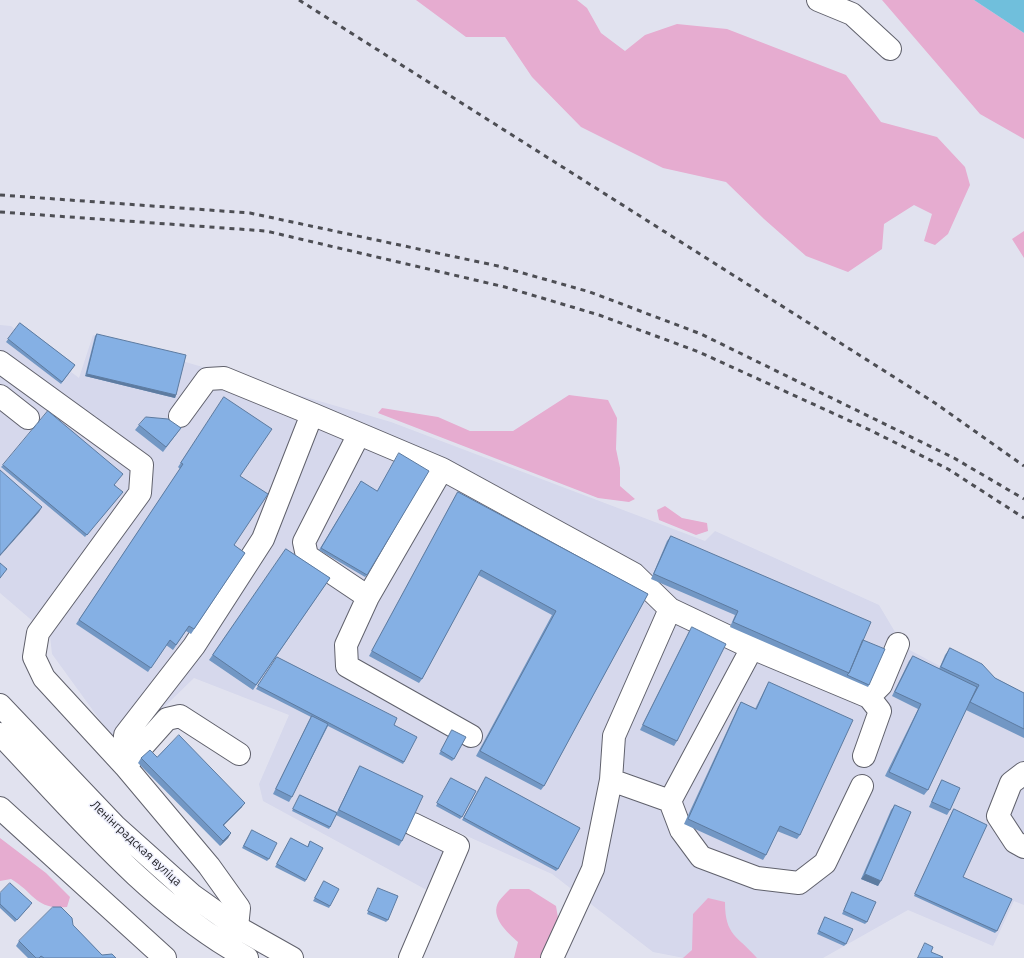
<!DOCTYPE html>
<html>
<head>
<meta charset="utf-8">
<style>
  body { margin:0 }
  canvas { display:block; background:#e1e2ef }
</style>
</head>
<body>
<canvas width="1024" height="958"></canvas>
<script>
const ctx = document.querySelector('canvas').getContext('2d');
ctx.lineJoin = 'round';
function paint(path, color) { ctx.fillStyle = color; ctx.fill(path, 'evenodd'); }
function strokePath(path, color, width, dash) { ctx.strokeStyle = color; ctx.lineWidth = width; ctx.lineCap = dash ? 'butt' : 'round'; ctx.setLineDash(dash || []); ctx.stroke(path); }
function drawText(font, color, halo, rows, align = 'center') {
  ctx.font = font + ' Ubuntu,sans-serif'; ctx.lineWidth = 3; ctx.setLineDash([]); ctx.textBaseline = 'middle'; ctx.strokeStyle = halo; ctx.fillStyle = color; for (const [text, x, y, turn = 0] of rows) {
    ctx.save(); ctx.translate(x, y); ctx.rotate((+turn || 0) * Math.PI / 180); ctx.textAlign = isNaN(turn) ? turn : align; if (halo) ctx.strokeText(text, 0, 0); ctx.fillText(text, 0, 0); ctx.restore();
  }
}
const built = new Path2D(`
  M0 325 11 326 79 378 93 335 391 422 705 541 715 531 879 605 904 647 1024 711V905L1014 901 993 946 908 910 823 958H684L653 952 552 874 460 833 434 894 263 801 259 784 289 715 194 678 121 749 52 654 50 636 0 593Z`);
const green = new Path2D(`
  M416 0H577L587 8 601 33 625 51 645 35 677 24 727 29 846 75 881 122 937 137 965 167 970 185 948 234 935 245 924 241 932 214 914 205 884 224 882 249 848 272 806 256 764 219 726 182 663 168 581 127 532 77 505 37H466Z
  M882 0H974L1024 33V139L980 114Z
  M1024 231V258L1012 239Z
  M569 395 608 400 617 418 616 449 620 468V486L635 499 629 502 598 498 378 413 382 408 438 417 470 431H513Z
  M665 506 682 518 707 523 708 531 696 535 659 520 657 510Z
  M0 838 46 873 70 897 67 907C35 910 35 893 11 879L0 881Z
  M510 889H529L556 906 559 924 547 958H514L518 942C508 933 489 917 499 901 502 897 506 893 510 889Z
  M708 898 725 902C725 936 737 935 757 958H683L692 950 693 914Z`);
const water = new Path2D(`
  M974 0H1024V33Z`);
const minor = new Path2D(`
  M818 0 852 14 890 49
  M0 362 142 465 140 493 38 633 34 657 44 678 125 766 209 866 239 908 237 927 229 942
  M0 396 28 418
  M312 414 442 469
  M359 434 304 542 307 556 368 597
  M670 609 752 648 869 697 880 711 864 756
  M869 697 881 685 898 644
  M471 736 347 666 346 645 368 597 442 469 634 574 670 609 614 736 611 780 593 869 552 958
  M125 766V735L194 646 263 539 312 414 224 378 207 379 180 416
  M125 766 167 719 180 716 239 754
  M1024 773 1011 783 998 816 1015 842 1024 847
  M611 780 670 801 681 830 701 857 757 878 799 883 825 863 862 786
  M670 801 752 648
  M0 808 165 958
  M410 958 458 846 413 824`);
const major = new Path2D(`
  M0 705 116 827 192 895 237 927 292 958
  M0 734C76 814 150 904 247 958`);
const rail = new Path2D(`
  M299 0 935 403 1024 466
  M0 195 250 213 498 266 590 292 701 334 954 458 1024 499
  M0 212 266 231 505 287 599 315 699 352 872 431 948 469 1024 518`);
const wall = new Path2D(`
  M20 323 75 365 61 384 6 342Z
  M97 334 176 395 175 398 85 376 95 336Z
  M224 397 240 476 234 545 245 553 191 634 186 631 173 650 166 645 148 672 76 624 180 469 178 467Z
  M139 425 181 428 163 452 135 430Z
  M3 465 115 485 121 494 85 537 1 467Z
  M361 481 367 575 365 577 319 550Z
  M458 492 648 594 544 786 541 790 476 756 552 615 478 575 422 679 419 683 369 656 455 497Z
  M671 536 863 640 869 685 868 687 730 627 735 615 651 579 667 541Z
  M286 549 330 578 253 690 209 660Z
  M692 627 677 741 674 746 640 730 689 632Z
  M950 648 995 678 1024 693V738L966 710 928 790 924 795 885 776 918 709 892 696 909 661 913 656 939 669 945 655Z
  M277 657 394 725 404 762 403 764 328 726 292 797 289 802 273 794 309 721 311 717 256 689Z
  M769 682 800 835 797 839 777 831 766 855 763 860 684 824 738 707 741 702 755 709 766 687Z
  M452 730 454 759 452 761 439 754Z
  M157 757 242 807 224 825 231 833 228 838 220 846 138 763 141 758Z
  M360 766 402 841 399 846 336 815 329 829 292 811 300 795 337 812 357 771Z
  M486 777 558 869 556 871 462 820Z
  M451 778 462 817 460 819 436 806Z
  M942 780 950 810 947 815 929 807 939 785Z
  M895 805 878 886 861 879 891 810Z
  M954 809 963 877 997 931 995 933 914 896 952 812Z
  M252 830 269 859 267 861 242 848Z
  M291 838 307 847 310 841 306 880 305 882 275 867Z
  M324 881 330 906 329 908 313 901Z
  M378 888 388 920 386 922 367 914 377 891Z
  M852 892 867 922 865 924 842 914 851 894Z
  M0 893 30 906 15 922 0 908Z
  M825 917 846 944 844 946 817 934Z
  M73 925 102 955 116 958H28L16 946 19 941Z`);
const shadedWall = new Path2D(`
  M87 374 176 395 175 398 85 376Z
  M42 507 39 512 0 556V555Z
  M245 803 242 807 220 829 223 825Z
  M231 833 228 838 220 846 223 841Z
  M865 874 881 881 878 886 861 879Z`);
const building = new Path2D(`
  M20 323 75 365 62 382 8 339Z
  M97 334 186 355 176 395 87 374Z
  M224 397 272 429 240 476 268 494 234 545 245 553 194 629 189 626 176 645 170 640 151 668 79 620 183 464 181 463Z
  M48 411 123 474 114 485 123 492 87 535 3 465Z
  M146 417 168 419 181 428 166 447 139 425Z
  M399 453 429 471 367 575 321 548 361 481 377 491Z
  M0 470 42 507 0 555Z
  M458 492 648 594 544 786 480 751 556 611 481 570 422 679 372 651Z
  M671 536 871 622 849 673 733 622 738 611 654 574Z
  M286 549 330 578 256 685 213 655Z
  M0 563 7 569 0 578Z
  M692 627 726 644 677 741 643 725Z
  M863 640 885 649 869 685 847 675 849 673Z
  M950 648 982 664 995 678 1024 693V729L970 702 979 685 941 667Z
  M913 656 977 687 928 790 889 772 921 704 895 692Z
  M277 657 397 718 394 725 417 737 404 762 258 686Z
  M769 682 853 720 800 835 780 826 766 855 688 819 741 702 756 709Z
  M312 716 328 724 292 797 276 789Z
  M452 730 466 737 454 759 441 751Z
  M179 735 245 803 223 825 231 833 223 841 141 758 150 750 157 757Z
  M360 766 423 796 402 841 339 810Z
  M486 777 580 828 558 869 464 818Z
  M451 778 476 791 462 817 437 803Z
  M942 780 960 788 950 810 932 802Z
  M300 795 337 813 330 827 293 809Z
  M895 805 911 812 881 881 865 874Z
  M954 809 987 825 963 877 1012 899 997 931 915 894Z
  M252 830 277 843 269 859 244 846Z
  M291 838 308 847 310 841 323 848 306 880 277 864Z
  M324 881 339 889 330 906 315 898Z
  M10 883 32 903 17 920 0 904V893Z
  M378 888 398 896 388 920 368 911Z
  M852 892 876 902 867 922 844 911Z
  M53 907H61L72 918 73 925 102 955 112 954 116 958H44L41 956 39 958H36L19 941Z
  M825 917 853 929 846 944 819 931Z
  M925 943 933 947 931 952 943 957 942 958H918Z`);
const streetNames = [
  ["Ленінградская вуліца",136,843,43]
];
paint(built, '#d6d8ec');
paint(green, '#e6acd0');
paint(water, '#70bfdc');
strokePath(minor, '#60616c', 24);
strokePath(major, '#60616c', 24);
strokePath(minor, '#fff', 22);
strokePath(major, '#fff', 22);
strokePath(rail, '#4d4e54', 3, [5, 5]);
paint(wall, '#7297c4');
paint(shadedWall, '#5d7ba0');
paint(building, '#85b0e4');
strokePath(building, '#5d7ba0', 1);
drawText('12px', '#191a1e', '#eeeffc', streetNames);
</script>
</body>
</html>
